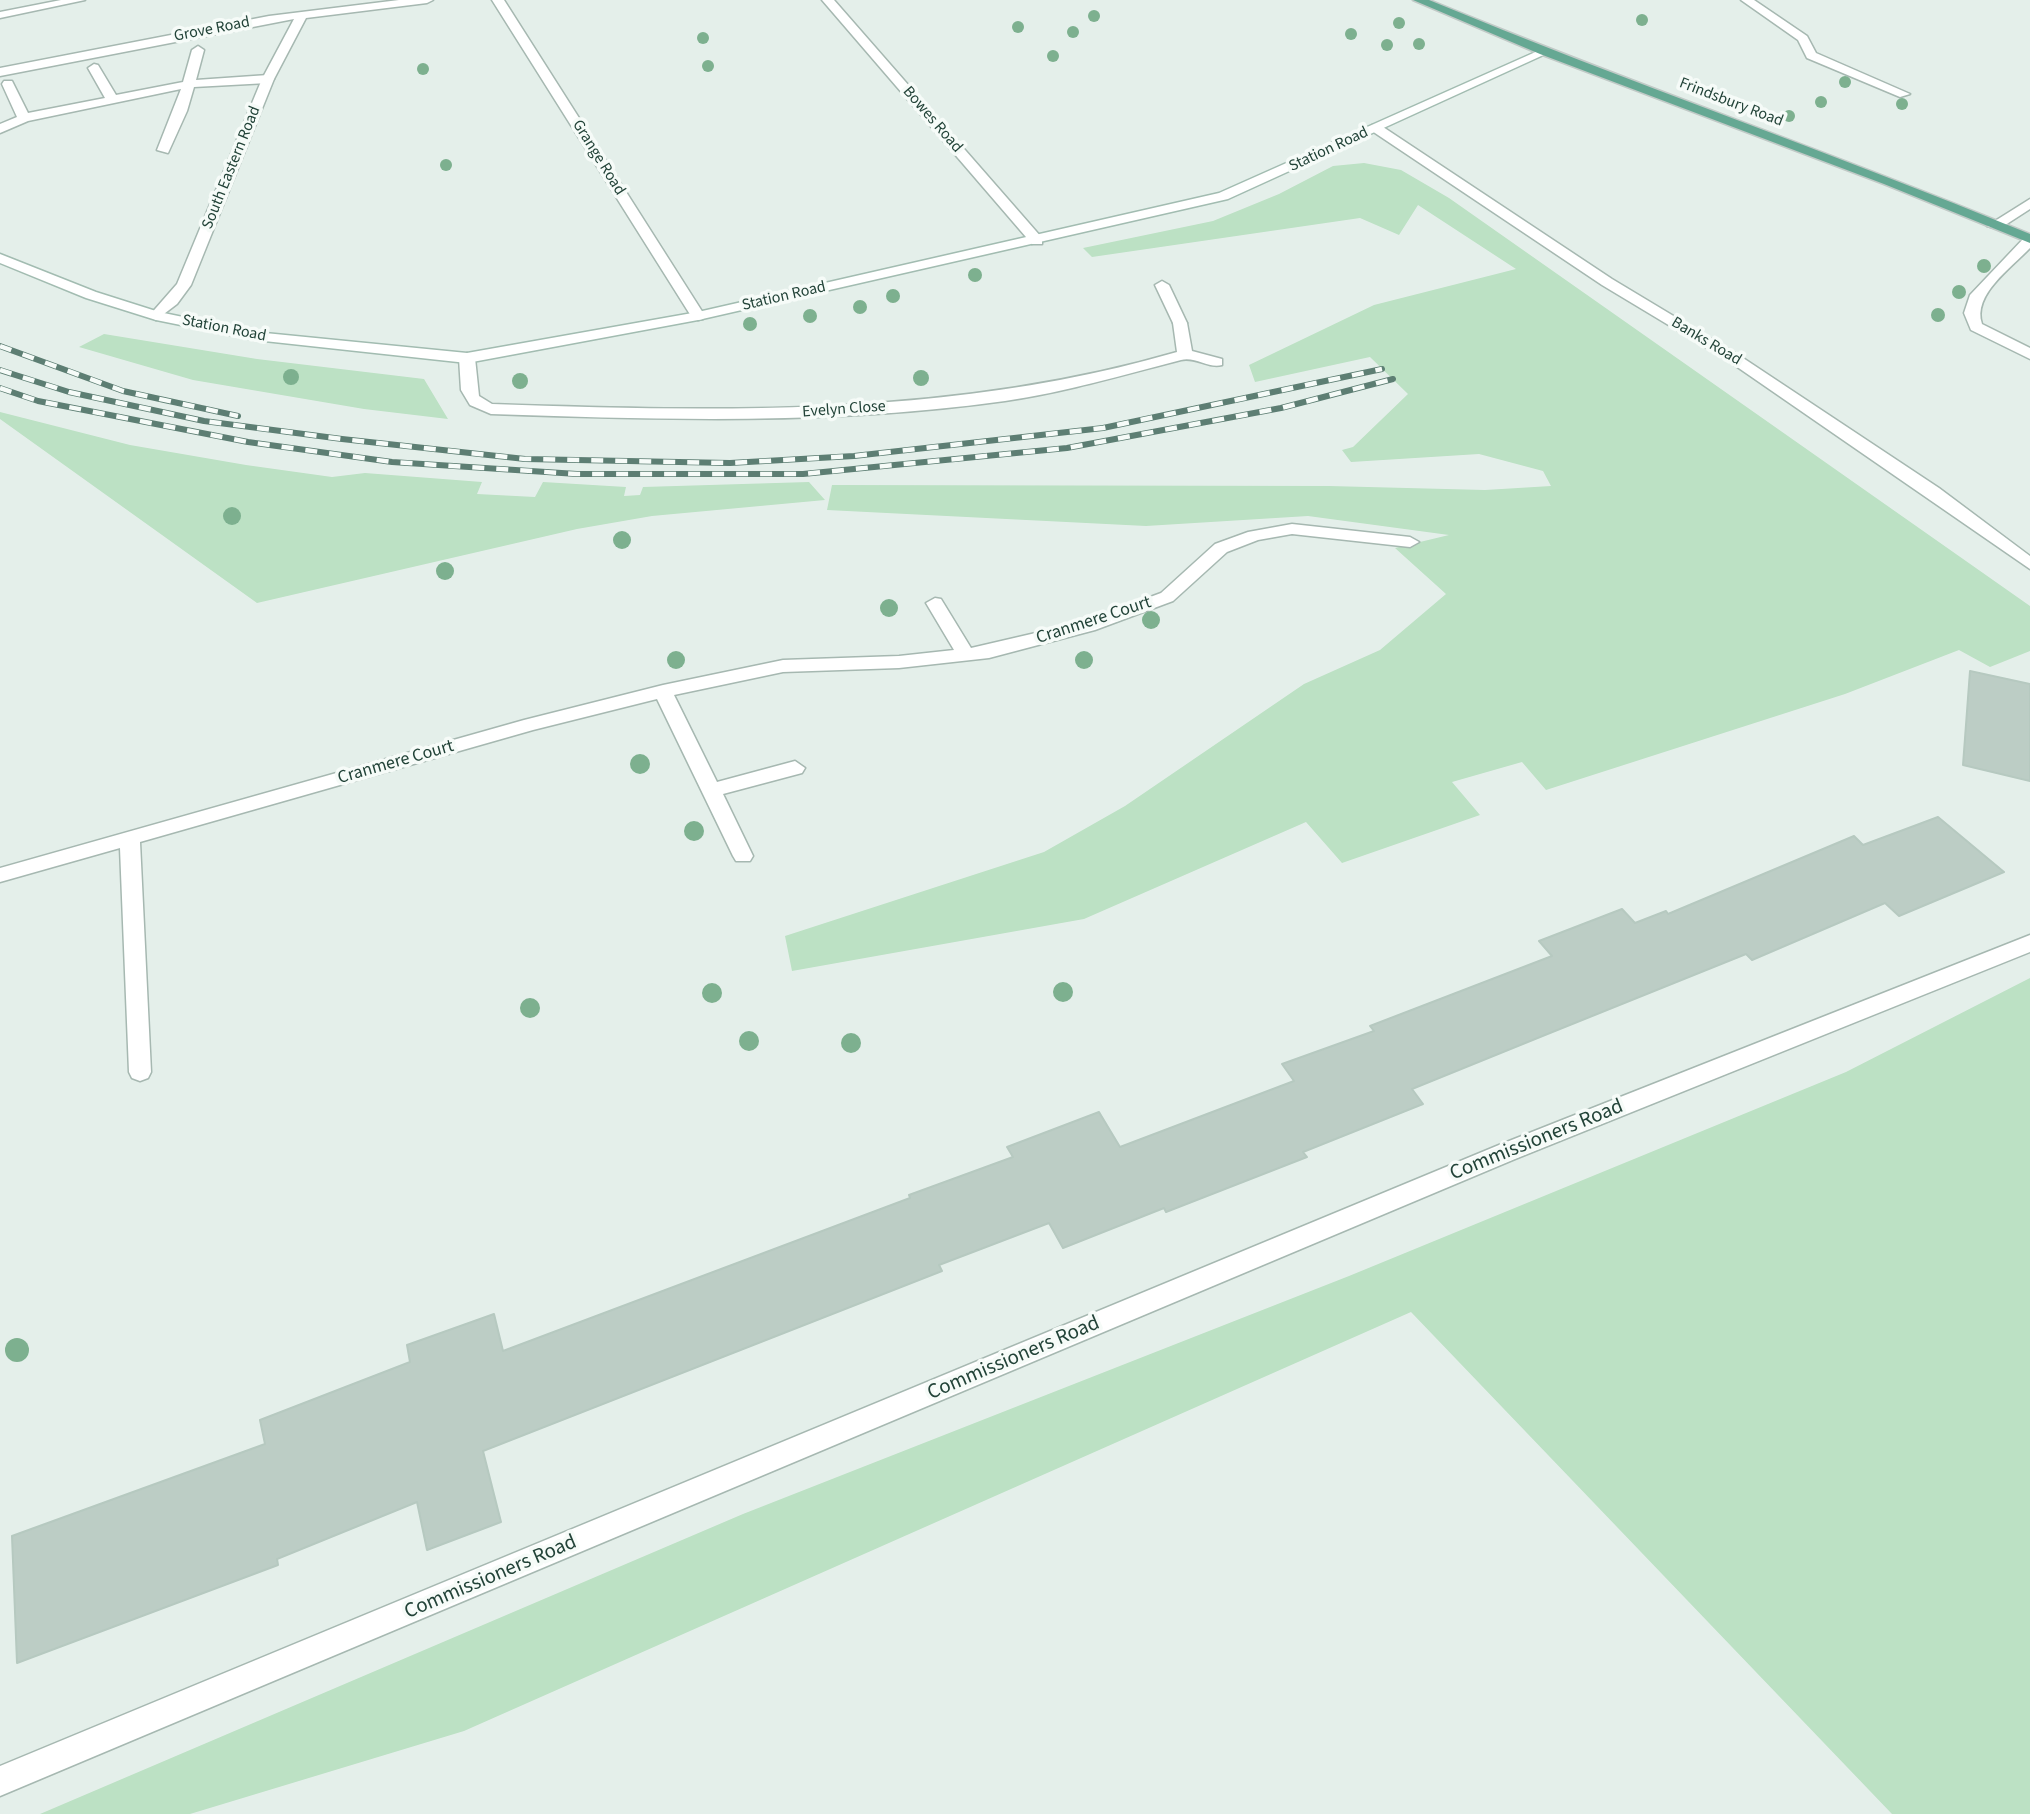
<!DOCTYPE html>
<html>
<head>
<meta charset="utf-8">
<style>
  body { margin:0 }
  canvas { display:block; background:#e4efea }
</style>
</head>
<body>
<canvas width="2030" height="1814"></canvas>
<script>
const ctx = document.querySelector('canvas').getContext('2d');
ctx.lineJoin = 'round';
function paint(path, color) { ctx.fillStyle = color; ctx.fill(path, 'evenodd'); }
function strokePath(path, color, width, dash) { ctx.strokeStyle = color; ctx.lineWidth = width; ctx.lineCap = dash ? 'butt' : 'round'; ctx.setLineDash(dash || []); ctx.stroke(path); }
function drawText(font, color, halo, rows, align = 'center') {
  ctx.font = font + ' "Source Sans 3",sans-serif'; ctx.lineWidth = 7; ctx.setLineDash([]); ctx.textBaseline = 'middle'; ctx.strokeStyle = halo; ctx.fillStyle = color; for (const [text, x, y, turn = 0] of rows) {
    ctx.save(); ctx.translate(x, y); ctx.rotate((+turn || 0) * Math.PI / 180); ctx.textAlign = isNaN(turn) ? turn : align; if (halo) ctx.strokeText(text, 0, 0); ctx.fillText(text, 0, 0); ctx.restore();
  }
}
const green = new Path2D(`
  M1364 163 1401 170 1449 198 2030 606V651L1990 667 1959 650 1845 694 1546 790 1522 762 1452 782 1480 815 1342 863 1306 822 1084 919 792 971 785 936 1044 852 1125 806 1304 684 1380 650 1446 594 1395 548 1449 535 1308 516 1146 526 827 510 832 485 1329 486 1485 490 1551 486 1543 471 1479 454 1351 462 1342 450 1353 447 1408 394 1370 357 1255 382 1249 365 1374 305 1516 269 1418 205 1399 235 1360 218 1092 257 1083 248 1213 221 1279 194 1333 166Z
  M104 334 257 359 424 379 448 419 364 409 193 380 79 347Z
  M0 412 130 445 246 465 332 477 365 473 482 482 477 494 535 497 543 482 626 487 624 496 640 495 643 487 809 482 825 500 652 516 577 529 257 603 0 419Z
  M2030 978V1814H1892L1411 1312 464 1731 190 1814H40L743 1514 1349 1276 1846 1072Z`);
const building = new Path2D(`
  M1970 671 2030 684V781L1963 765Z
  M1938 817 2004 872 1899 916 1885 903 1752 960 1746 954 1545 1035 1412 1089 1423 1104 1303 1152 1307 1157 1166 1212 1164 1208 1063 1248 1049 1223 939 1265 942 1271 483 1451 501 1522 427 1550 417 1502 277 1559 278 1565 17 1663 12 1536 265 1444 260 1420 410 1362 407 1345 494 1314 503 1351 910 1198 909 1195 1013 1157 1007 1147 1099 1112 1120 1147 1294 1081 1282 1064 1374 1031 1370 1026 1552 956 1539 941 1622 909 1635 923 1666 911 1668 914 1854 836 1863 845Z`);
const service = new Path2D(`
  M61 0H85L0 18V12Z
  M198 46 204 50 196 80 268 75 274 79 268 83 194 87 187 111 168 153 157 150 181 89 28 121 0 133V124L17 117 2 84 4 81H12L28 113 105 98 88 68 94 64 98 65 116 95 183 82 192 50Z
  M2030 236V248C2011 268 1972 295 1982 324L2030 348V359L1971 330 1964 313 1970 295 2025 237Z
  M1162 281 1169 285 1187 323 1185 326H1175L1173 323 1155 285Z`);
const minor = new Path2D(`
  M399 0H433L427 3 306 18 274 79 191 285 177 304 156 320 149 316 177 284 262 79 294 19 0 76V68L269 16Z
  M492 0H504L705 316 703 319 698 320 691 316Z
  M822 0H834L1042 238V244H1032Z
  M1741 0H1754L1807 36 1816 53 1910 94 1900 97 1807 58 1798 40Z
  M1372 125H1380L1612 279 1740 356 1939 488 2030 556V569L1730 362 1602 285 1372 131Z
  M2030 199V209L1999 229 1987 226Z
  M1180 319 1187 323 1192 351 1222 359V365C1209 369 1195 356 1181 360 1123 375 1066 392 1005 401 834 425 663 420 491 414L470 405 461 390 459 358 467 353 475 358 479 396 492 404C723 412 954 417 1177 352L1173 323Z
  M1292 524 1410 537 1419 542 1410 547 1292 534 1258 540 1227 552 1173 601 1095 630 989 658 899 668 783 672 674 695 717 782 795 761 805 768 802 773 723 794 753 856 750 861H736L733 856 657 699 533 730 140 842 151 1072 148 1078 140 1081 132 1078 129 1072 120 848 0 882V868L524 720 663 685 783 660 899 656 954 650 926 603 935 598 941 599 971 648 1083 622 1161 593 1215 544 1248 532Z
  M2030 935V952L1515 1159 0 1796V1766L1499 1145Z`);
const secondary = new Path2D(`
  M1540 50 1550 52 1228 199 698 320 467 363 255 340 156 320 86 298 0 263V254L96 292 159 312 255 332 467 353 698 312 1219 193Z`);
const primary = new Path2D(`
  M1413 0H1429C1627 82 1831 152 2030 234V243L1884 184 1540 54Z`);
const rail = new Path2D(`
  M0 346 123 391 238 416
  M0 370 69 392 204 421 342 439 525 459 730 463 854 456 1103 428 1382 369
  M0 388 38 401 248 442 392 462 577 474H803L1067 448 1281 408 1393 379`);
const trees = [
  [1094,16,6],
  [1642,20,6],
  [1399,23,6],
  [1018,27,6],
  [1073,32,6],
  [1351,34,6],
  [703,38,6],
  [1419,44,6],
  [1387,45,6],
  [1053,56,6],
  [708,66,6],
  [423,69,6],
  [1845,82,6],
  [1821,102,6],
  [1902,104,6],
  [1789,116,6],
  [446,165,6],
  [1984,266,7],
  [975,275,7],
  [1959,292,7],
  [893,296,7],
  [860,307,7],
  [1938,315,7],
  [810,316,7],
  [750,324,7],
  [291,377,8],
  [921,378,8],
  [520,381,8],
  [232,516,9],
  [622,540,9],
  [445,571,9],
  [889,608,9],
  [1151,620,9],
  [676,660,9],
  [1084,660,9],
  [640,764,10],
  [694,831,10],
  [1063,992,10],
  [712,993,10],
  [530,1008,10],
  [749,1041,10],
  [851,1043,10],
  [17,1350,12]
];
const farStreetnames = [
  ["Grove Road",212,30,-11],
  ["Frindsbury Road",1731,103,21],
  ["Bowes Road",932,120,49],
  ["Station Road",1329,150,-25],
  ["Grange Road",598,158,58],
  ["South Eastern Road",232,168,-68],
  ["Station Road",784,297,-13],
  ["Station Road",224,329,11],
  ["Banks Road",1706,342,31],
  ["Evelyn Close",844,410,-4]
];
const streetNames = [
  ["Cranmere Court",1094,621,-18],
  ["Cranmere Court",396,763,-16]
];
const nearStreetnames = [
  ["Commissioners Road",1537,1141,-22],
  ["Commissioners Road",1014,1359,-23],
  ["Commissioners Road",491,1578,-23]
];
paint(green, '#bce1c4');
paint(building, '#bccdc5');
strokePath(building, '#b6c9c0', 2);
strokePath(service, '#a6b8b1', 3);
strokePath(minor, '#a6b8b1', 3);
strokePath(secondary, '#a2bcb1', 3);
strokePath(primary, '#c1cac7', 3);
paint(service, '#fff');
paint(minor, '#fff');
paint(secondary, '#fff');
paint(primary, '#65a893');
strokePath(rail, '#5d7e73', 6);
strokePath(rail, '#f6fbf8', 4.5, [12]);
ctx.fillStyle = '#7db08f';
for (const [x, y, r] of trees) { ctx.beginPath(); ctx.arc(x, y, r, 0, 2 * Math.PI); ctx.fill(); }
drawText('16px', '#224338', '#f6fbf8', farStreetnames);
drawText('18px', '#224338', '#f6fbf8', streetNames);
drawText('21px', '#224338', '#f6fbf8', nearStreetnames);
</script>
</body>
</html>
